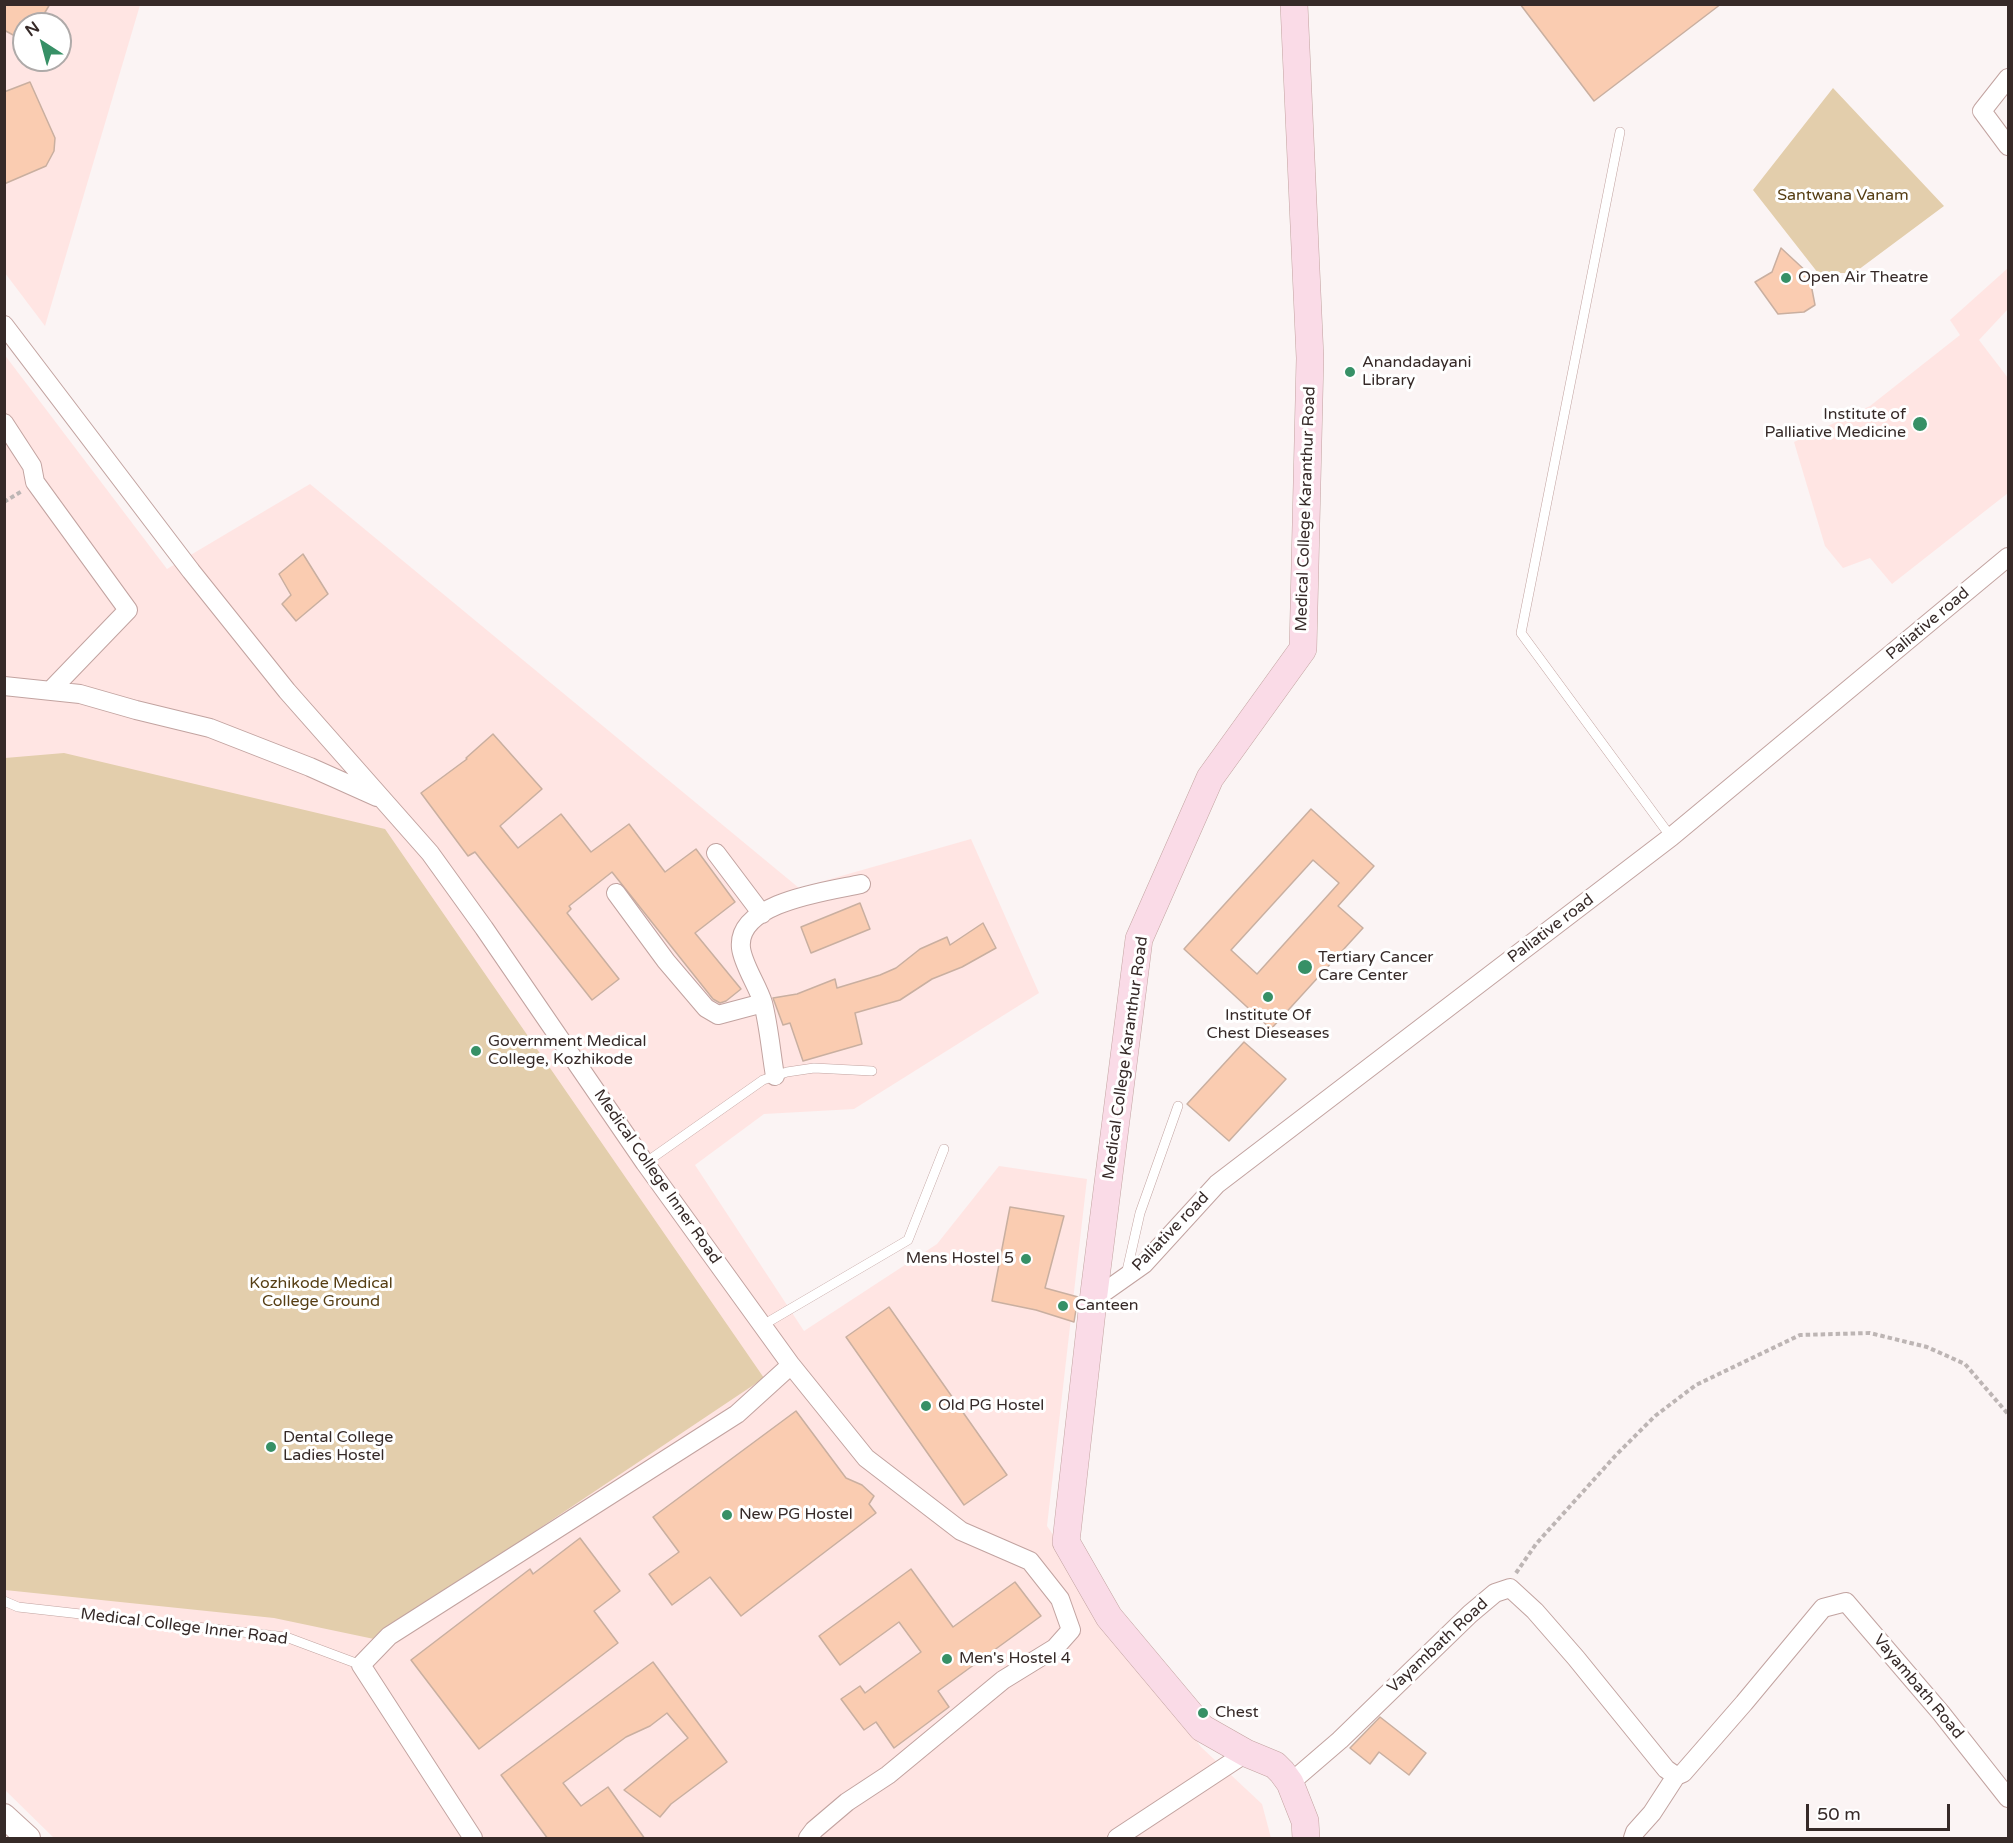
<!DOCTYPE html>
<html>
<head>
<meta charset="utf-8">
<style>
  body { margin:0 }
  #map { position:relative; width:2013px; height:1843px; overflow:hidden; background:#fbf4f4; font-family:"Varela Round",sans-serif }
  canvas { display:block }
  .frame { position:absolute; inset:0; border:6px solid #362a28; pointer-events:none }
  .north { position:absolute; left:12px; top:12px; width:60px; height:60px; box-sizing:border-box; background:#fff; border:2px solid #afaaa9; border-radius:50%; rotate:324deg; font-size:16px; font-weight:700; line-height:24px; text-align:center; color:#362a28 }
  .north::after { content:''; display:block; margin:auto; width:21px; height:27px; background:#379066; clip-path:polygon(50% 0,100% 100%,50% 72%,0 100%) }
  .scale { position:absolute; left:1806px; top:1804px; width:144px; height:27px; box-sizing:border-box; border:3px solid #362a28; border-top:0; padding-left:8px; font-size:18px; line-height:21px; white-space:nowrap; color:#362a28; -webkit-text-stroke:4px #fff; paint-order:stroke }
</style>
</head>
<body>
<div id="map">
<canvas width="2013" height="1843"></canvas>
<div class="frame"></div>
<div class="north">N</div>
<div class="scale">50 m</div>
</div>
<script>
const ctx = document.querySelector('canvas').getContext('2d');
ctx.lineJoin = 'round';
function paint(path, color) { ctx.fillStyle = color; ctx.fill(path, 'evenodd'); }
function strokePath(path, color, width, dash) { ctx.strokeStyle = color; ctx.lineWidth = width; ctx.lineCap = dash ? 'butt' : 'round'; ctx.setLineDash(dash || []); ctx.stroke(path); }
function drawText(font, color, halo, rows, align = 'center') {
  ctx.font = font + ' "Varela Round",sans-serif'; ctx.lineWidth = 6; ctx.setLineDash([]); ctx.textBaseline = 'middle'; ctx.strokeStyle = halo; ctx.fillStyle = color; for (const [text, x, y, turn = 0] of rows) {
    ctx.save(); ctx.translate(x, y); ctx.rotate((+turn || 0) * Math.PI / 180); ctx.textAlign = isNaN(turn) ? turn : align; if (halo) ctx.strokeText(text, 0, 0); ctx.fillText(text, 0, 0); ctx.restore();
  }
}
const built = new Path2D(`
  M5 5H140L45 326 5 273ZM24 24H60V60H24Z
  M2008 268V309L1979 340 2008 378V493L1892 584 1870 558 1843 568 1825 546 1794 442 1870 406 1960 335 1950 320Z
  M4 354 167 569 310 484 799 888 971 839 1039 993 854 1109 764 1114 695 1165 804 1331 937 1244 999 1166 1087 1179 1047 1526 1201 1747 1262 1804 1271 1838H54L5 1790Z`);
const green = new Path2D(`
  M1833 88 1944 206 1854 273H1818L1753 190Z
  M64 753 385 829 764 1378 374 1639 274 1618 5 1590V758Z`);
const building = new Path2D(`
  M4 4H50L38 24H24V41L4 30Z
  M1520 4H1721L1594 101Z
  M30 82 55 138 54 151 46 166 4 184V92Z
  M1781 248 1809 274 1815 305 1804 312 1778 314 1755 282 1772 272Z
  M303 554 328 594 296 621 282 604 291 595 279 574Z
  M493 734 542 789 500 826 518 848 561 814 591 852 629 824 665 872 696 849 735 902 695 933 741 989 726 1001 720 1003 713 999 612 872 569 906 571 909 567 913 619 979 592 1000 475 852 468 856 421 793 467 759 466 758Z
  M1311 809 1374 866 1338 906 1363 928 1271 1029 1184 949ZM1313 860 1339 883 1257 974 1231 950Z
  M860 903 870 929 811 953 801 927Z
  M983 923 996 948 962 967 932 979 900 1000 855 1013 862 1044 803 1061 790 1023 783 1025 773 998 797 994 835 979 837 988 880 975 896 968 920 949 947 937 950 945Z
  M1244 1042 1286 1079 1229 1141 1187 1104Z
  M1010 1207 1064 1216 1045 1288 1078 1297 1074 1322 1036 1310 992 1301Z
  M889 1307 1007 1475 964 1505 846 1337Z
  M796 1411 846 1478 862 1485 874 1496 869 1504 876 1513 741 1616 710 1577 672 1605 649 1574 679 1552 653 1517Z
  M580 1538 620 1591 594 1611 618 1643 479 1749 411 1660 530 1569 533 1574Z
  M911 1569 953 1627 1015 1582 1041 1616 938 1691 949 1707 894 1748 876 1722 864 1730 841 1699 860 1686 865 1693 921 1652 899 1622 840 1665 819 1636Z
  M653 1662 727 1762 671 1804 660 1817 624 1790 688 1738 667 1713 650 1726 626 1737 563 1783 581 1806 608 1787 645 1839H548L501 1775Z
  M1380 1717 1426 1753 1409 1775 1379 1752 1370 1764 1350 1748Z`);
const path = new Path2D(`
  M4 502 22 491
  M1516 1573 1536 1544 1616 1455 1655 1416 1696 1385 1800 1335 1870 1333 1927 1347 1965 1364 2008 1414`);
const service = new Path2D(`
  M1620 132 1521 633 1671 837
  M645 1163 763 1080 787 1072 814 1068 872 1071
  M1126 1275 1140 1213 1178 1106
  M763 1325 908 1240 944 1149
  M4 1601 18 1607 286 1637 361 1665`);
const minor = new Path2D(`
  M2008 78 1982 111 2008 146
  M4 325 191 571 287 691 430 853 484 928 645 1163 791 1365 737 1414 389 1636 361 1665 473 1838
  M4 423 32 466 35 482 128 610 50 691
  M4 686 80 694 136 710 210 728 310 767 377 797
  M716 853 762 914
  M616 893 666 961 706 1008 718 1015 763 1003
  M775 1076C771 1052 769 1027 763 1003 758 986 743 965 741 948 736 902 829 891 861 884
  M1093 1300 1144 1264 1217 1184 1671 837 2008 557
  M791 1365 866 1458 961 1531 1030 1561 1060 1599 1071 1630 1055 1648 1003 1680 888 1775 847 1802 814 1830 808 1838
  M1290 1783 1340 1740 1470 1614 1495 1593 1510 1588 1535 1611 1576 1658 1666 1769 1676 1776 1683 1773 1744 1703 1823 1608 1846 1602 1941 1713 2008 1798
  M1117 1838 1246 1753
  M1633 1838 1635 1832 1652 1813 1676 1776`);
const tertiary = new Path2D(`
  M4 1816 28 1838`);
const secondary = new Path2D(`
  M1294 4 1310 358 1303 649 1210 778 1139 939 1094 1293 1066 1542 1109 1617 1202 1728 1246 1753 1275 1765 1282 1772 1290 1783 1305 1821 1306 1838`);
const markers = [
  [1786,278,6,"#379066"],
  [1350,372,6,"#379066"],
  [1920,424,8,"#379066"],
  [1305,967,8,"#379066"],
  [1268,997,6,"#379066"],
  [476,1051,6,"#379066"],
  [1026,1259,6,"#379066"],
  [1063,1306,6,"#379066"],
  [926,1406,6,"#379066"],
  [271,1447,6,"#379066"],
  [727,1515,6,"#379066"],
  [947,1659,6,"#379066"],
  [1203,1713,6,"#379066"]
];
const parkNames = [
  ["Santwana Vanam",1843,196],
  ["Kozhikode Medical",321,1284],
  ["College Ground",321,1302]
];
const poiNames = [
  ["Open Air Theatre",1798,278],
  ["Anandadayani",1362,363],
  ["Library",1362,381],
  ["Institute of",1906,415,"right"],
  ["Palliative Medicine",1906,433,"right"],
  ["Tertiary Cancer",1318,958],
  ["Care Center",1318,976],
  ["Institute Of",1268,1016,"center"],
  ["Chest Dieseases",1268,1034,"center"],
  ["Government Medical",488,1042],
  ["College, Kozhikode",488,1060],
  ["Mens Hostel 5",1014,1259,"right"],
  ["Canteen",1075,1306],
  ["Old PG Hostel",938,1406],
  ["Dental College",283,1438],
  ["Ladies Hostel",283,1456],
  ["New PG Hostel",739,1515],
  ["Men's Hostel 4",959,1659],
  ["Chest",1215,1713]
];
const streetNames = [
  ["Medical College Karanthur Road",1306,509,-88],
  ["Paliative road",1928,624,-40],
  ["Paliative road",1551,929,-37],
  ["Medical College Karanthur Road",1126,1058,-82],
  ["Medical College Inner Road",657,1177,55],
  ["Paliative road",1171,1232,-46],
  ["Medical College Inner Road",184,1627,7],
  ["Vayambath Road",1438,1646,-43],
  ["Vayambath Road",1918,1687,50]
];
paint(built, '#ffe5e3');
paint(green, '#e3ceac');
paint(building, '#faccb1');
strokePath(building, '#c9afa0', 1.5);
strokePath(service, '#c2a3a0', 10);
strokePath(minor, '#c2a3a0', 20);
strokePath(tertiary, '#c2a3a0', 26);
strokePath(secondary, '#c2a3a0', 28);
strokePath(path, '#bdb5b4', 4, [4.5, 3]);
strokePath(service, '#fff', 9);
strokePath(minor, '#fff', 18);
strokePath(tertiary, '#fff', 24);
strokePath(secondary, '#fadbe7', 27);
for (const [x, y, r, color] of markers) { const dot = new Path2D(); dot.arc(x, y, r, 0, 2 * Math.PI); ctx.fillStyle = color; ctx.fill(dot); strokePath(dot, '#fff', 2); }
drawText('16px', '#563e14', '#fff', parkNames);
drawText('16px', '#362a28', '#fff', poiNames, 'left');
drawText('16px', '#362a28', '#fff', streetNames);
</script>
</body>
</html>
